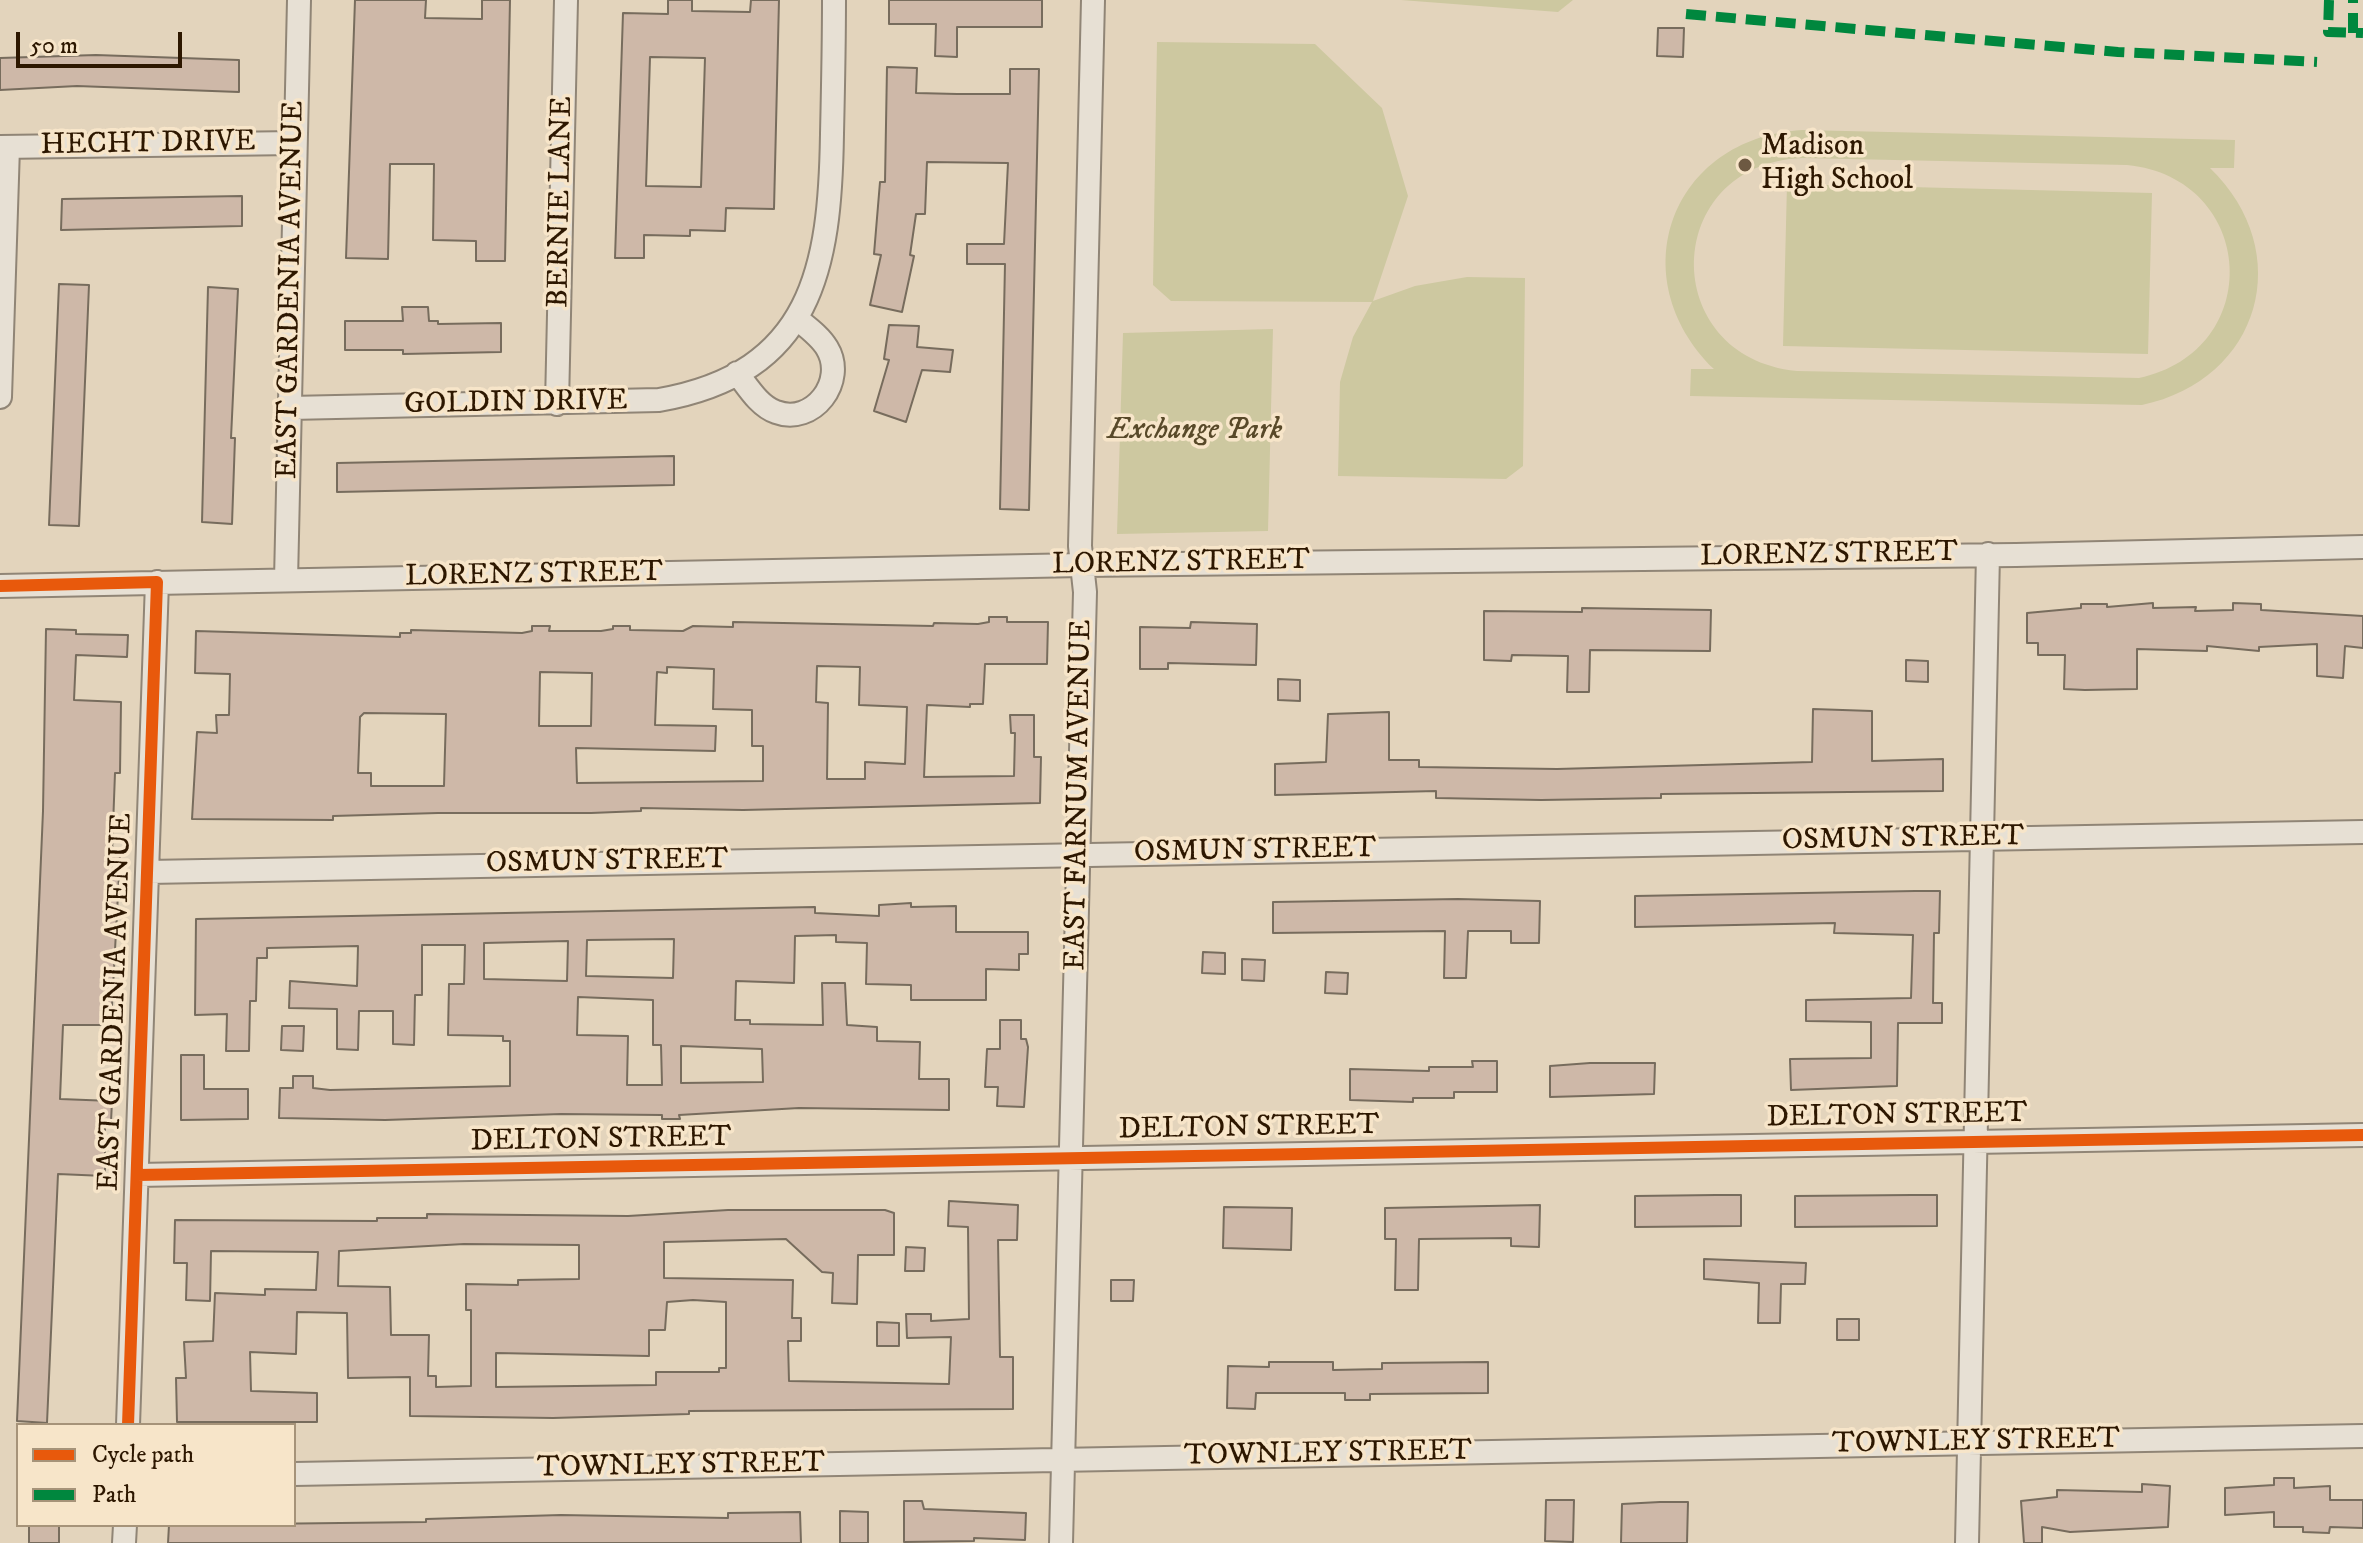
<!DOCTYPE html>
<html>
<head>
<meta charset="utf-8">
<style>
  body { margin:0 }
  #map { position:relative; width:2363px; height:1543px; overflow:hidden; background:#e3d4bc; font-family:"IM FELL DW Pica",serif }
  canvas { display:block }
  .legend { position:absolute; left:16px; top:1423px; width:280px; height:104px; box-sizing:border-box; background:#f7e5c9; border:2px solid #a69379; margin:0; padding:10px 14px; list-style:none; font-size:24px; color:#2d1700 }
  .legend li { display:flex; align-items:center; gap:16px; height:40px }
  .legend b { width:40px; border:2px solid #a69379 }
  .scale { position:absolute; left:16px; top:32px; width:166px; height:36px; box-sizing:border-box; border:4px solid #2d1700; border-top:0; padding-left:10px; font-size:24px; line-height:28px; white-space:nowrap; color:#2d1700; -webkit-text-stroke:6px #f7e5c9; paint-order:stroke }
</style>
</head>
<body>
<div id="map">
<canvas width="2363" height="1543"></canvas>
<ul class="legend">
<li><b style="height:10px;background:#e8590c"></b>Cycle path</li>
<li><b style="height:10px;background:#00873e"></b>Path</li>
</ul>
<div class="scale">50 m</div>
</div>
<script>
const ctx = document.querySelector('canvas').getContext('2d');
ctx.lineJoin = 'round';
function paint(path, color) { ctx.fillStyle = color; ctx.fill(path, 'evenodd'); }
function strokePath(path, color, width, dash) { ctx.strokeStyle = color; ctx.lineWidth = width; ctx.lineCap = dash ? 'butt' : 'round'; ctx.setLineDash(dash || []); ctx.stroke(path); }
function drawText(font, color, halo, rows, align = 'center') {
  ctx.font = font + ' "IM FELL DW Pica",serif'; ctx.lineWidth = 7; ctx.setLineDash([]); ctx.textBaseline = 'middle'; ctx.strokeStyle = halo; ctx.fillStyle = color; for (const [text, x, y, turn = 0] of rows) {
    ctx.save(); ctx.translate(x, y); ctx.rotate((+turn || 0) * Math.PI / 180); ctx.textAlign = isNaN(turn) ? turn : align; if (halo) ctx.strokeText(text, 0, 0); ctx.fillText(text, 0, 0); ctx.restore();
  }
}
const green = new Path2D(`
  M1401 0H1573L1558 12Z
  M1157 42 1315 44 1382 108 1408 196 1373 301 1415 286 1467 277 1525 278 1523 466 1506 479 1338 476 1340 382 1353 337 1372 302 1171 301 1153 285Z
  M1802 130 2235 140 2234 168H2210C2297 252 2261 380 2142 405L1690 396 1691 369H1714C1620 277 1671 138 1802 130ZM1802 158 2127 165C2257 178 2267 351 2139 378L1797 371C1657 357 1661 164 1802 158Z
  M1787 184 2152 193 2148 354 1783 346Z
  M1273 329 1268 531 1117 534 1123 333Z`);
const building = new Path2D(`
  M355 0H426L425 18 482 19V0H510L505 261H476V241L433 240 434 164H390L388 259 346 258Z
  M668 0H692V11L750 12 751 0H779L774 209 726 208 725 231 690 230V236L644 235V258H615L623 13 668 14ZM650 57 705 58 701 187 646 186Z
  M889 0H1042V27H957V57L935 56 936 24H889Z
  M1658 28H1684L1683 57 1657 56Z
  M96 55 239 60V92L77 86 0 90V58Z
  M887 67 917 68 916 93 957 94H1010V69H1039L1029 510 1000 509 1005 264H967V244H1004L1008 163 927 162 925 214H916L910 255 914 256 902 312 870 305 881 255 874 254 880 182H885Z
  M242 196V226L61 230 62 199Z
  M59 284 89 285 79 526 49 525Z
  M208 287 238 289 231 438H235L232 524 202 522Z
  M402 307H428L429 321H438V324L501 323V352L403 354V350H345V321H403Z
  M889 325 919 326 917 347 953 350 950 372 922 370 906 422 874 411 889 360 884 359Z
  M674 456V485L337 492V463Z
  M2153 603V608L2196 607 2195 611 2233 610V603L2261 604V610L2363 616V648L2345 646 2343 678 2317 676V644L2259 647V651L2207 646V651L2137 649V689L2085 690 2064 689 2065 655H2038V643H2027V613L2081 608V604H2107V607Z
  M1582 608 1711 610 1710 651 1590 650 1589 692H1567L1568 656 1512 655 1511 661 1484 660V611L1582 612Z
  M989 617H1007V622H1048L1047 664H985L983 704H970V707L927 705 924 777 1014 776 1015 733H1011L1010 715H1034V757H1041L1040 803 743 810 641 808V811L591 813H438L333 816V820L192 819 197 732 217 733 216 715H229L230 674 195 673 196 631 400 637V633H411V630L522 633 532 631V626H550L549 631H601L613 629V626H630V630L683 631 693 626 733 627V622L933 626 934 623 978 624 989 622ZM817 666 860 667 859 705 907 707 905 764 865 762V779H827L828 703 816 702ZM667 667 714 669 713 709 752 710V746H763V781L577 783 576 748 715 751 716 726 655 725 657 672 667 673ZM540 672 592 673 591 726H539ZM364 713 446 714 444 786H371V773H358L360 717Z
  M1191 622 1257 624 1256 665 1168 663V669H1140V627L1190 628Z
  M46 629 76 630V634L128 635 127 657 76 655 74 700 121 702 120 773H115L112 853H120L119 875 111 1025H63L60 1099 112 1101 111 1122H105V1176L58 1174 47 1423 17 1421 43 811Z
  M1906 660 1928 661V682L1906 681Z
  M1278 679 1300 680V701L1278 700Z
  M1813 709 1872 711V761L1943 759V791L1661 794V798L1541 800 1436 798V791L1275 795V764L1326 762 1328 714 1389 712V760H1419V767L1557 769 1812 762Z
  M1915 891H1940L1939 933H1934L1933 1003H1942V1023H1898L1897 1086 1791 1090 1790 1059 1871 1058V1022L1806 1021V1000L1911 998 1913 935 1834 933 1835 923 1635 927V896Z
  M1458 899 1540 901 1539 943H1511V931H1468L1466 978H1444L1445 931 1273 933V902Z
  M911 903V907L956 906V932H1028V954H1019V970L986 969V1000H911V985L866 984 867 943 836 942V935L795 936 794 983 736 981 735 1020H750V1024L823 1025 822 983H845L847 1025 877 1027V1041L920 1042 919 1079H949V1110L799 1108 679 1115 680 1119H662V1115L561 1114 385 1120 279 1118 280 1088H293V1076H313V1088L330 1090 510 1086V1041H503V1036L448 1035 449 984H464L465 945H422V995H415L414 1045 393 1044V1011H359L358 1050 337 1049V1009L289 1008 290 981 357 986 358 946 267 948V958H257L256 1001H250L249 1051H226L227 1014 195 1015 196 919 815 907V913L879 916V905ZM674 939 673 978 586 976 587 940ZM568 941 567 981 484 979V943ZM578 997 653 1000V1045H661L662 1085H627L628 1036 577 1035ZM681 1046 762 1049 763 1082 681 1083Z
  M1203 952 1225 953V974L1202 973Z
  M1242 959 1265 960 1264 981 1242 980Z
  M1326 972 1348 973 1347 994 1325 993Z
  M1000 1020H1021V1039H1026L1028 1047 1024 1107 997 1106 998 1087H985L987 1049H1000Z
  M282 1026H304L303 1051 281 1050Z
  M181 1055H204V1089H248V1119L181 1120Z
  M1472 1061H1497V1092H1454V1098H1413V1102L1350 1100V1069L1429 1071V1067H1473Z
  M1590 1063H1655L1654 1094 1550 1097V1066Z
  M1716 1195H1741V1226L1635 1227V1196Z
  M1912 1195H1937V1226L1795 1227V1196Z
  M949 1201 1018 1205 1017 1240H998L1000 1357H1013V1409L689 1411V1414L553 1418 410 1416V1377L348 1378 347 1313 297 1312 296 1354 250 1352 251 1391 317 1393V1422H177L176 1378H186L184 1342 213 1341 215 1293 265 1295V1289L316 1290 318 1252 211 1251 210 1301 186 1300 187 1263H174L175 1220 377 1221V1218H427V1214L628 1216 728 1210H885L894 1213V1255H858L857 1304 832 1303 833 1273 822 1272 786 1239 664 1242V1278L793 1280 792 1318H801V1341H788L789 1381 949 1384 951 1337 907 1338 906 1314H931V1321L969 1319 968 1227 948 1226ZM464 1244 579 1245V1279L518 1280V1285L466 1284V1310H471V1386L436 1387V1376H428L429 1335H391L390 1287 338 1286 339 1251ZM693 1300 726 1302V1368H719V1372H656V1385L496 1387V1353L649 1356V1330H665L667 1302Z
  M1540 1205 1539 1247 1511 1246V1238L1419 1239 1418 1290H1395L1396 1239H1385V1208Z
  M1224 1207 1292 1208 1291 1250 1223 1248Z
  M906 1247 925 1248 924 1271H905Z
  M1704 1259 1806 1263 1805 1284H1781L1780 1323H1758L1759 1283 1704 1279Z
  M1111 1280H1134L1133 1301H1111Z
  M1837 1319H1859V1340H1837Z
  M877 1322 899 1323V1346H877Z
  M1269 1362H1333V1370L1382 1369V1363L1488 1362V1393L1370 1394V1400H1345V1393H1256L1255 1409 1227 1408 1228 1366 1269 1367Z
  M2274 1478H2294V1488L2330 1486V1500H2363V1528L2330 1527 2329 1533 2303 1532V1527H2274V1512L2225 1515V1488L2274 1485Z
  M2142 1484 2170 1486 2168 1527 2070 1532 2042 1527V1543H2024L2021 1501 2057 1497V1490L2142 1492Z
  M1546 1500H1574L1573 1542 1545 1541Z
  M904 1501H922L924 1509 1026 1513 1025 1540 974 1538V1541L904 1542Z
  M1660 1502H1688L1687 1543H1621L1622 1504Z
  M840 1511 868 1512V1543H840Z
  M800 1512 801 1543H168L169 1525 426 1522V1519L561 1515 728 1518V1513Z
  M29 1525H59V1543H29Z`);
const minor = new Path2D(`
  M0 147 295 143
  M737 373C748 387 759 406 776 412 813 426 847 381 827 348 820 336 807 327 796 318
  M0 397 8 147
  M557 404 566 0
  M290 408 659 400C813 373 830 267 832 134 833 90 834 45 834 0
  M286 580 299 0
  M0 586 1082 565 2016 555 2363 547
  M148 872 2363 832
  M137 1175 2363 1135
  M128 1425 157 582
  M294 1474 2363 1436
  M124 1543 125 1525
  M1061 1543 1085 592 1080 546 1093 0
  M1967 1543 1988 554`);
const quiet = new Path2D(`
  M2329 0 2328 32 2363 33
  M1686 14 2118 52 2317 62
  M2353 33V0`);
const cycleway = new Path2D(`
  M0 586 157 582 128 1425
  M137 1175 2363 1135`);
const markers = [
  [1745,165,8,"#6d5942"]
];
const streetNames = [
  ["HECHT DRIVE",148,145,-1],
  ["BERNIE LANE",562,202,-89],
  ["EAST GARDENIA AVENUE",292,290,-89],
  ["GOLDIN DRIVE",516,404,-1],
  ["LORENZ STREET",1829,556,-1],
  ["LORENZ STREET",1181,564,-1],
  ["LORENZ STREET",534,576,-1],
  ["EAST FARNUM AVENUE",1080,795,-89],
  ["OSMUN STREET",1903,840,-1],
  ["OSMUN STREET",1255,852,-1],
  ["OSMUN STREET",607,863,-1],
  ["EAST GARDENIA AVENUE",117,1002,-88],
  ["DELTON STREET",1897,1117,-1],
  ["DELTON STREET",1249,1129,-1],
  ["DELTON STREET",601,1141,-1],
  ["TOWNLEY STREET",1976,1443,-1],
  ["TOWNLEY STREET",1328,1455,-1],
  ["TOWNLEY STREET",681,1467,-1]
];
const poiNames = [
  ["Madison",1761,148],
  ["High School",1761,182]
];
const parkNames = [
  ["Exchange Park",1195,432]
];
paint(green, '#cdc8a0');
paint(building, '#ceb8a8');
strokePath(building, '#776c5d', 2);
strokePath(minor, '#908576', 26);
strokePath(minor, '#e7e0d4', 22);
strokePath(quiet, '#00873e', 10, [20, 10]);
strokePath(cycleway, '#e8590c', 12);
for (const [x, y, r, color] of markers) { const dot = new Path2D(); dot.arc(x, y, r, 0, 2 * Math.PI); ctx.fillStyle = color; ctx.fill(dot); strokePath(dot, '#f7e5c9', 3); }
drawText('30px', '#2d1700', '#f7e5c9', streetNames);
drawText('30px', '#2d1700', '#f7e5c9', poiNames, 'left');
drawText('italic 30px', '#584929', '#f7e5c9', parkNames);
</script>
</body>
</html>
